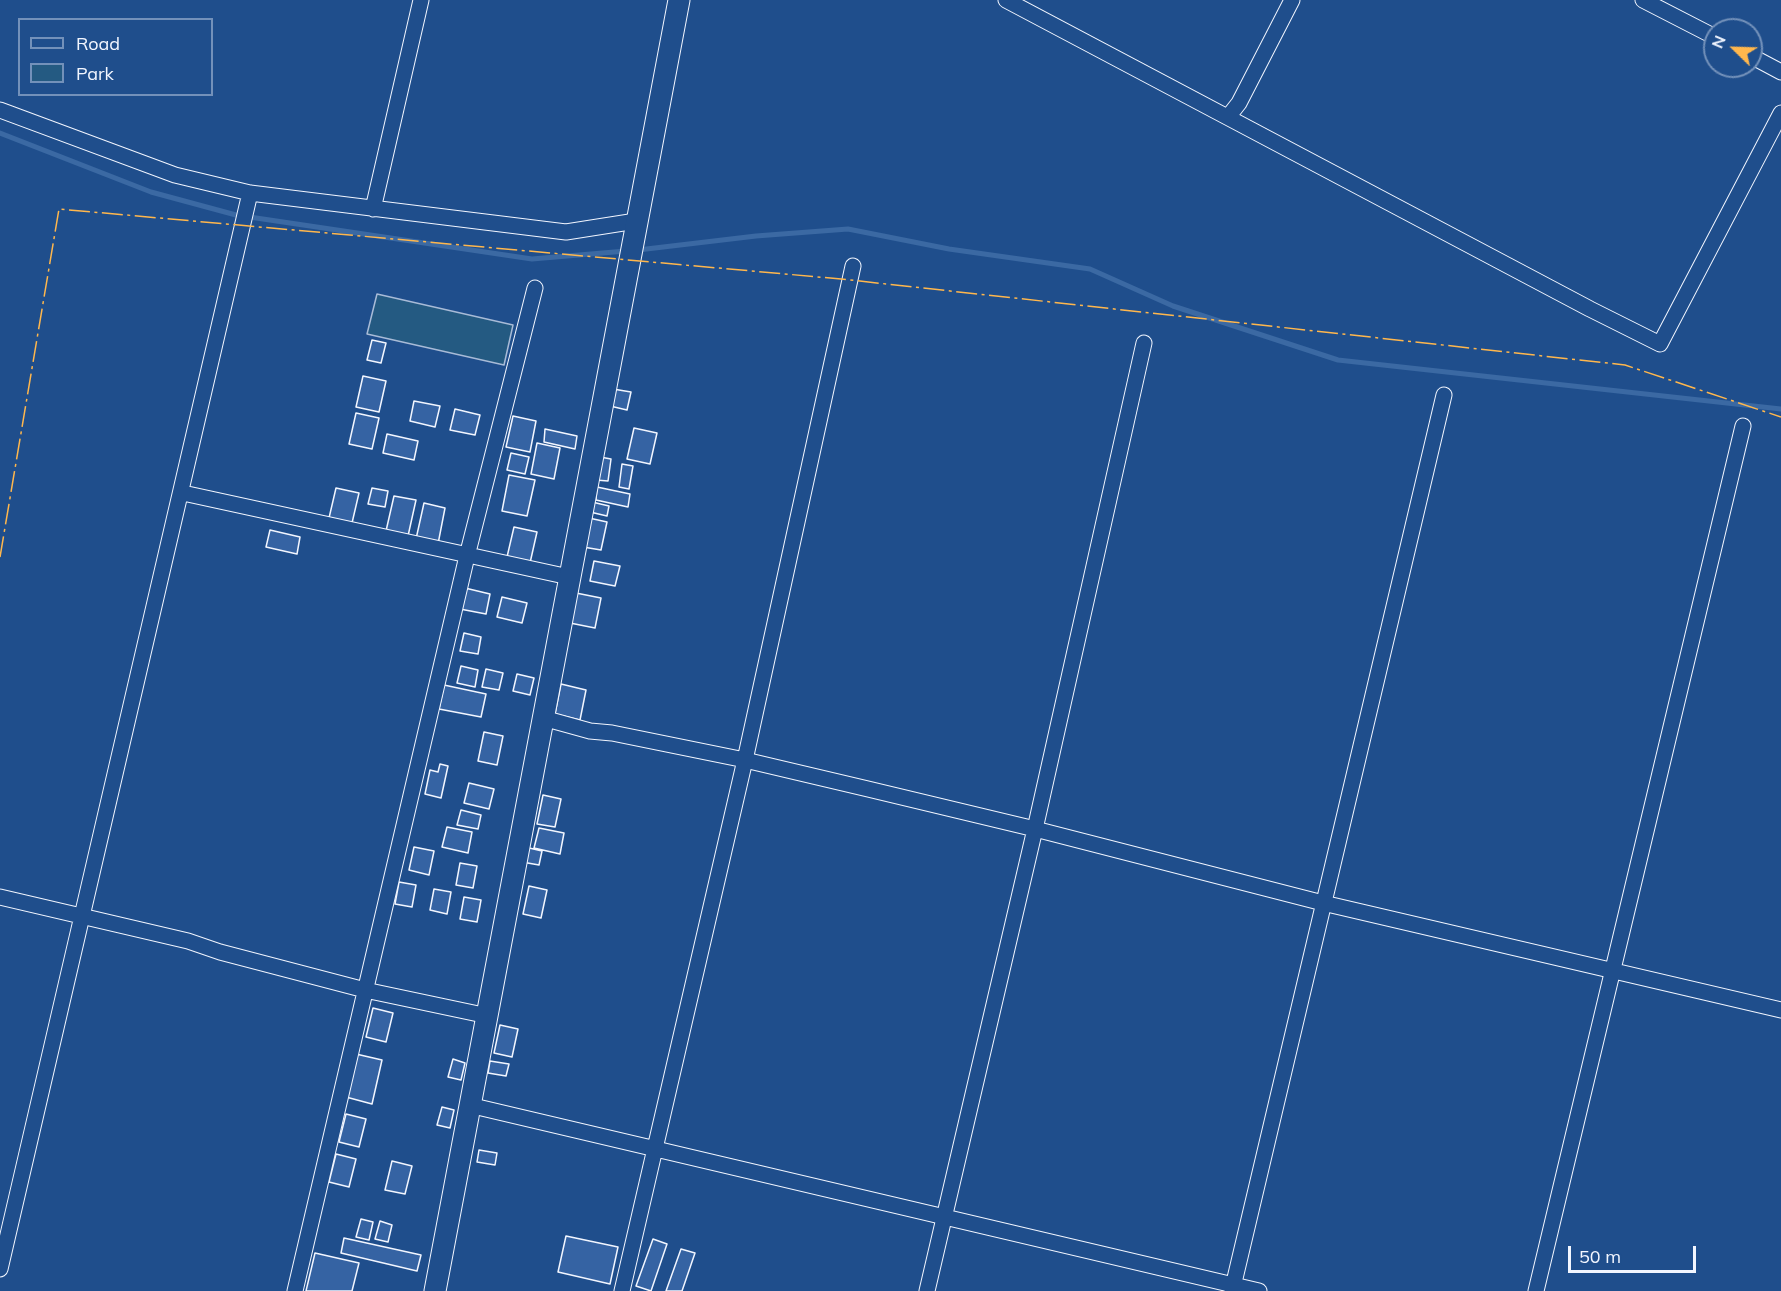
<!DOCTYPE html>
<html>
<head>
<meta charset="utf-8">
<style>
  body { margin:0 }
  #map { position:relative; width:1781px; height:1291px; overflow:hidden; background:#1f4e8c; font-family:Mulish,sans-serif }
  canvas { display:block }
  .legend { position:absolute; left:18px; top:18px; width:195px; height:78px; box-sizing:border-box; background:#1f4e8c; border:2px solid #7391ba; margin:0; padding:8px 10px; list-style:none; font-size:18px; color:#f2f6ff }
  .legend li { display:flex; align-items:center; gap:12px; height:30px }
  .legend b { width:30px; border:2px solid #7391ba }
  .north { position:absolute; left:1703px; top:18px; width:60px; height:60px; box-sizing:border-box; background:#1f4e8c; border:2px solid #7391ba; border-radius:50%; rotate:293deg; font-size:16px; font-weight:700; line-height:24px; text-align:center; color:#f2f6ff }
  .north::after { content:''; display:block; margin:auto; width:21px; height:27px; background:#ffb74d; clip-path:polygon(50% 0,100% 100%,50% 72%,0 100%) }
  .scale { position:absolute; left:1568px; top:1246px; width:128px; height:27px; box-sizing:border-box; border:3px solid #f2f6ff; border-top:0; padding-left:8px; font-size:18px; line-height:21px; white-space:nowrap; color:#f2f6ff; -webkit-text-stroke:4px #1f4e8c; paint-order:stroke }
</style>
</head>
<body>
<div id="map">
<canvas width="1781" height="1291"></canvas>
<ul class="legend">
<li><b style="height:8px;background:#1f4e8c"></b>Road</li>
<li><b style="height:16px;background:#245a82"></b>Park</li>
</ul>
<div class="north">N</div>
<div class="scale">50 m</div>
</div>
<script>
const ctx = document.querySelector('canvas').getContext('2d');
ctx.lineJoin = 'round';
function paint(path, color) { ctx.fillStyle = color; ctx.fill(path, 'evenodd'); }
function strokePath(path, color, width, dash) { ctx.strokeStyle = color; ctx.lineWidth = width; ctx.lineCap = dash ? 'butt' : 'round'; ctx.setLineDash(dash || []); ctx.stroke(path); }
const green = new Path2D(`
  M377 294 513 325 504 365 367 334Z`);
const stream = new Path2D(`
  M0 133 151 192 236 215 532 259 626 251
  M638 250 756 236 848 229 949 249 1090 269 1173 306 1338 360 1781 409`);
const building = new Path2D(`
  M372 340 386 343 381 363 367 360Z
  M363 376 386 381 379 412 356 407Z
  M613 389 631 392 627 410 610 406Z
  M414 401 440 406 435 427 410 421Z
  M455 409 480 415 475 435 450 430Z
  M356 413 379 418 372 449 349 444Z
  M513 416 536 421 530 452 506 447Z
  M634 428 657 433 650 464 627 459Z
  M545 429 577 436 575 449 544 442Z
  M387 434 418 441 414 460 383 453Z
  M537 443 560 448 554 479 531 474Z
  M511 453 529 457 525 474 507 470Z
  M600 457 611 459 608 481 596 480Z
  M622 464 633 466 629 489 619 487Z
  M509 475 535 480 527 516 502 511Z
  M597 487 630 494 628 507 596 500Z
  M336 488 359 493 352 523 329 518Z
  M372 488 388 491 385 507 368 504Z
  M394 496 416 500 408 536 386 531Z
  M592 502 609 506 607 516 590 512Z
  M424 503 445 508 438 544 416 539Z
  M589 518 607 522 601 550 583 547Z
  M514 527 537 532 530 563 507 557Z
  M270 530 300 537 297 554 266 547Z
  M594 561 620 566 615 586 590 581Z
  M465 588 490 594 486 614 460 609Z
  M576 593 601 598 595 628 570 623Z
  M502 597 527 603 522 623 497 617Z
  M464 633 481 637 478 654 460 651Z
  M461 666 478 670 475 687 457 683Z
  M486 669 503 673 499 690 482 687Z
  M517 674 534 678 530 695 513 691Z
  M561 684 586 690 580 720 555 714Z
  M444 685 486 694 481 717 439 709Z
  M484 732 503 736 497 765 478 761Z
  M440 764 448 766 441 798 425 794 430 770 438 772Z
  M469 783 494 789 489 809 464 803Z
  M543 795 561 799 555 827 537 824Z
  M461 810 481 815 478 829 457 825Z
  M447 827 472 832 468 853 442 847Z
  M539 828 564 833 560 854 534 848Z
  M414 847 434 851 429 875 409 870Z
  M525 847 542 851 539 865 522 862Z
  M460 863 477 866 473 888 456 885Z
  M399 882 416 885 412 907 395 904Z
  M529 886 547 890 541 918 523 914Z
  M434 889 451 892 447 914 430 910Z
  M464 897 481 900 477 922 460 919Z
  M373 1008 393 1013 386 1042 366 1037Z
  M500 1025 518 1029 512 1057 494 1053Z
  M356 1054 382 1060 372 1104 346 1097Z
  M453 1059 465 1063 461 1080 448 1077Z
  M490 1061 509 1064 506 1076 488 1073Z
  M442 1107 454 1110 450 1128 437 1125Z
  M346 1114 366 1119 359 1147 339 1142Z
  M479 1150 497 1153 495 1165 477 1162Z
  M336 1154 356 1159 349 1187 329 1182Z
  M392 1161 412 1166 405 1194 385 1190Z
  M361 1219 373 1222 369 1240 356 1237Z
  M380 1221 392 1225 388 1242 375 1239Z
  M566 1236 618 1247 610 1284 558 1272Z
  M344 1238 421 1255 417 1271 341 1253Z
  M653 1239 667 1244 651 1291 636 1286Z
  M681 1249 695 1253 682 1291H666Z
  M315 1253 359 1263 352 1291H306Z`);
const street = new Path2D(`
  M1006 0 1590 309 1660 344 1781 113
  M1643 0 1715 37
  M1751 56 1781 72
  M0 110 175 175 250 193 566 232 636 221
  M1228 117 1239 103 1292 0
  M373 209 421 0
  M183 493 569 577
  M543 718 590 731 612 733 745 760 868 789 1035 829 1323 903 1781 1010
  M0 897 188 941 220 952 365 990 488 1016
  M469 1105 1259 1291
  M0 1269C83 910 169 552 250 193
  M295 1291 467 556 535 288
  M622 1291 745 760 853 266
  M927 1291 1035 829 1144 343
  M1232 1291 1444 395
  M1536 1291 1743 426`);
const secondary = new Path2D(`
  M435 1291 679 0`);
const power = new Path2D(`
  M0 557 59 209 841 279 1625 365 1781 417`);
paint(green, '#245a82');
strokePath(green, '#a8bbd7', 1.5);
strokePath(stream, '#3b69a3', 5);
paint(building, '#3563a3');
strokePath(building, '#f2f6ff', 1.5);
strokePath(street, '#f2f6ff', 17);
strokePath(secondary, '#f2f6ff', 23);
strokePath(street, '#1f4e8c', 15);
strokePath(secondary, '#1f4e8c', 21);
strokePath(power, '#ffb74d', 1.5, [21, 4.5, 3, 4.5]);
</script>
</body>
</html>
